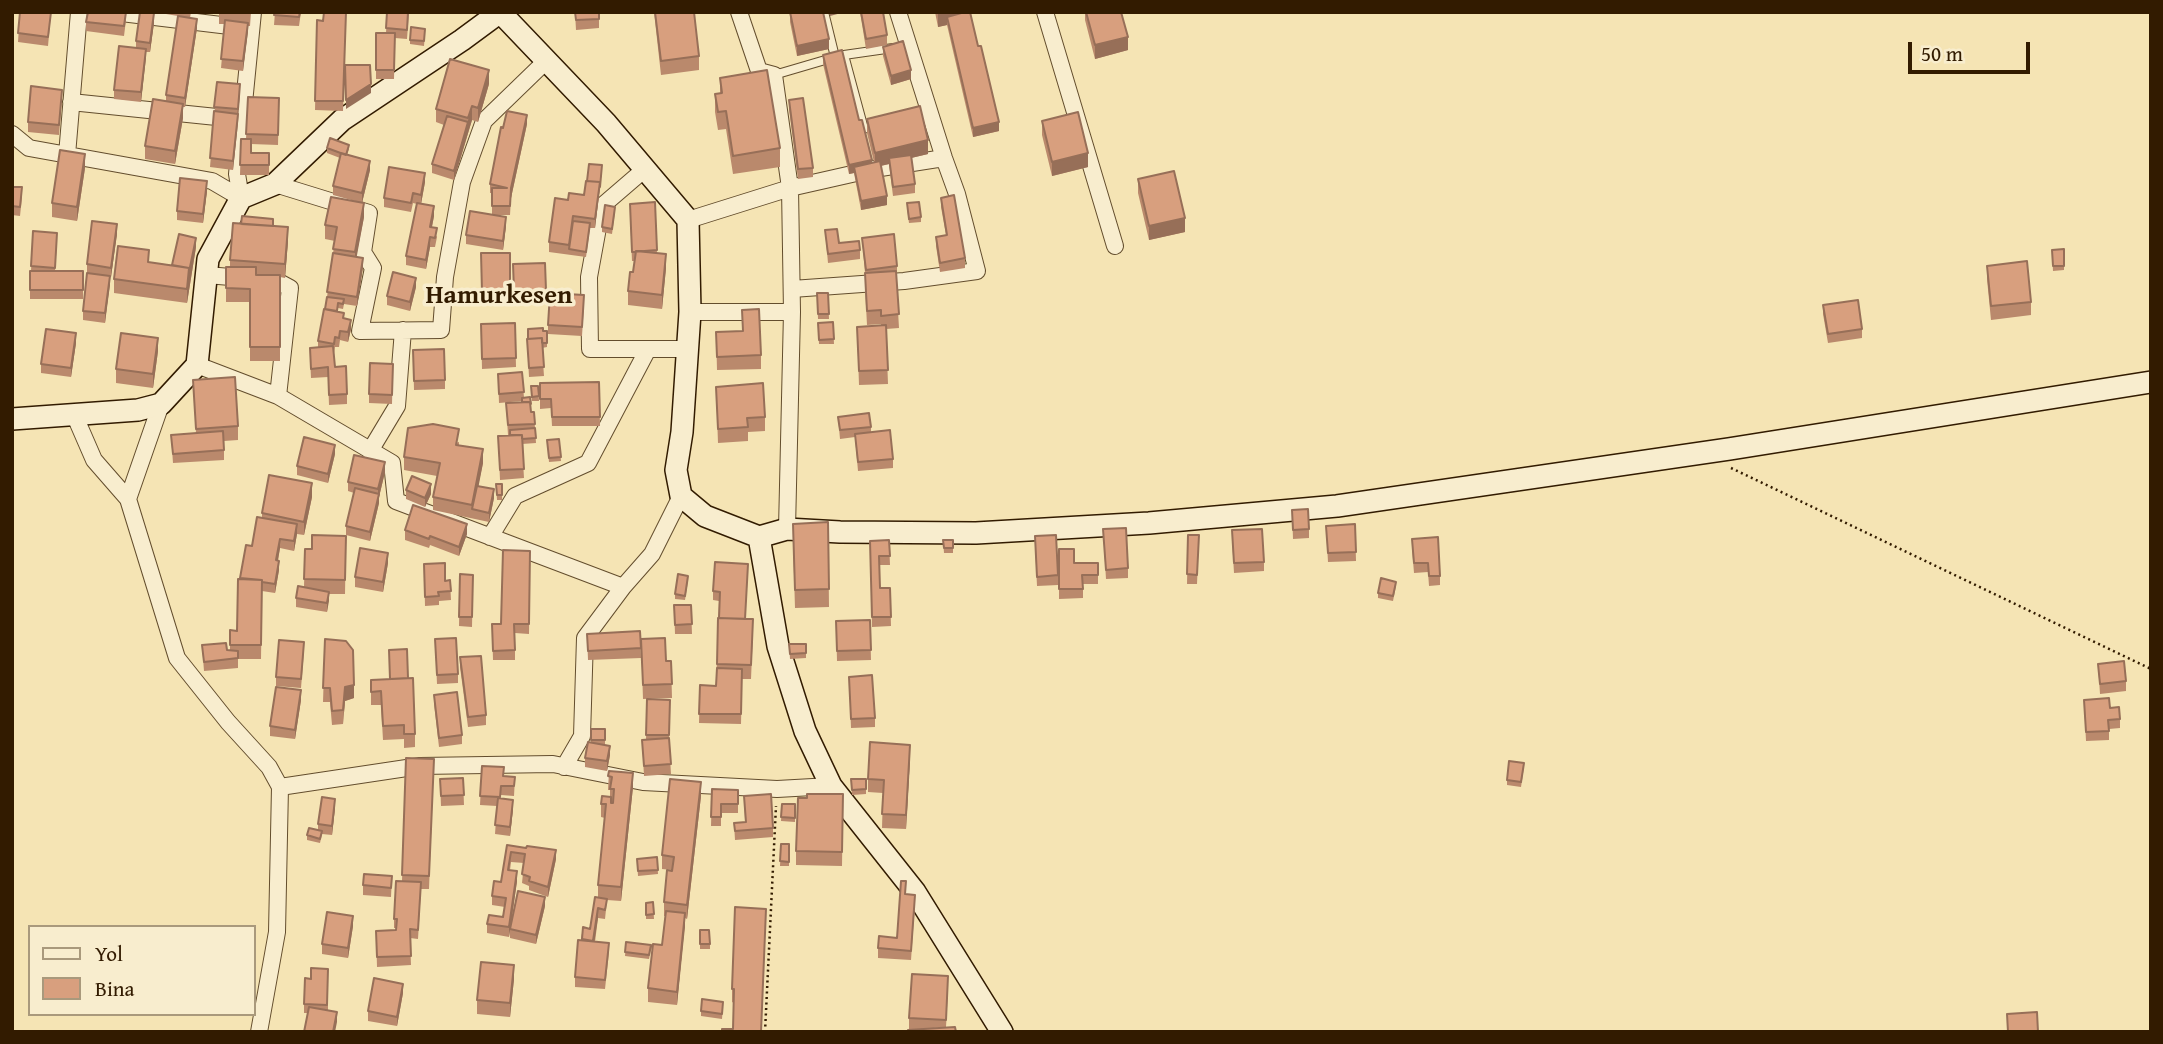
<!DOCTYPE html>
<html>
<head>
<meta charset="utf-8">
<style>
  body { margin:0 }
  #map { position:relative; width:2163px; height:1044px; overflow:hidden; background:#f5e4b4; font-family:"Gentium Book Plus",serif }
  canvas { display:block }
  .frame { position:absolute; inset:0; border:14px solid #321b00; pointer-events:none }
  .legend { position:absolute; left:28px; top:925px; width:228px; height:91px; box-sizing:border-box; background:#f8edce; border:2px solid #a9997c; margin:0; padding:9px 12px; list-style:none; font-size:21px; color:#321b00 }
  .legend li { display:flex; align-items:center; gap:14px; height:35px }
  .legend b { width:35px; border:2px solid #a9997c }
  .scale { position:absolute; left:1908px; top:42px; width:122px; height:32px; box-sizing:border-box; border:4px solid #321b00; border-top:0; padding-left:9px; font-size:21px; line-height:24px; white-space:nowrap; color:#321b00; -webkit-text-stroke:5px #f8edce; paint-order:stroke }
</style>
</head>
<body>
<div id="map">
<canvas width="2163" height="1044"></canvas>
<div class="frame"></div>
<ul class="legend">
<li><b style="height:9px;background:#f8edce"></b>Yol</li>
<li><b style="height:19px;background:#d89f7e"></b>Bina</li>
</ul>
<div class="scale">50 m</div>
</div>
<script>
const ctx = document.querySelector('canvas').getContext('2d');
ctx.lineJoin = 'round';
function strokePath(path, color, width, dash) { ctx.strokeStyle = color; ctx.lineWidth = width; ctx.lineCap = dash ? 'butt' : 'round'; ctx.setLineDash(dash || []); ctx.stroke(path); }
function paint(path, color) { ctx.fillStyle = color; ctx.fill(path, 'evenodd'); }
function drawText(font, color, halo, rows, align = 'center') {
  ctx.font = font + ' "Gentium Book Plus",serif'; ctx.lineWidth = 7; ctx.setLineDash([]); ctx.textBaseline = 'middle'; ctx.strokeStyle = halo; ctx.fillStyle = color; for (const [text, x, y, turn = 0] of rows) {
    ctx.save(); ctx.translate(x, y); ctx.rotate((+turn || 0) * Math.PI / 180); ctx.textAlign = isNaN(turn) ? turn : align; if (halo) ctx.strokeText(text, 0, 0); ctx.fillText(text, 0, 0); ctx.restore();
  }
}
const path = new Path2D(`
  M1731 468 2151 669
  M765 1032 776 806`);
const lane = new Path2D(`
  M824 12 835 57 844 55 864 129
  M844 55 893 48
  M774 75 832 58`);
const street = new Path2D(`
  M113 12 246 28
  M739 12 759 71 774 75 790 188 792 312 787 529
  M1045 12 1115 246
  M71 102 236 119
  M12 134 29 148 212 181 241 198
  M67 155 79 12
  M645 169 602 206 589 277 590 349H687
  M275 184 369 213 363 252 373 268 360 331 441 330 445 277 462 182 484 121 546 61
  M241 198 237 174 253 12
  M688 220 790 188 874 169 944 158
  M207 275 277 281 290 288 278 396
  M792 289 904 281 977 271 957 194 944 158 898 12
  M690 312H792
  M197 365 278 396 392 463 396 501 623 587
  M161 404 128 499 177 658 228 722 269 767 280 787 277 932 259 1032
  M74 414 94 460 128 499
  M370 451 397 406 403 330
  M490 537 515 496 588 463 648 349
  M564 767 582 736 585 638 623 587 652 554 681 496
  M280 787 420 766 553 764 643 782 777 789 831 786`);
const secondary = new Path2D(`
  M500 12 606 123 688 220 690 312 682 432 676 470 681 496 705 516 759 537 778 646 805 731 831 786 915 892 1002 1032
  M12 419 138 410 161 404 197 365 208 259 241 198 275 184 342 120 462 40 500 12
  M759 537 787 529 840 532 976 533 1149 523 1337 506 1729 449 2151 382`);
const wall = new Path2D(`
  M20 12H64V14L51 13 48 46 18 42Z
  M166 12H191L190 18 166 14Z
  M219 12H251L250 26H248L243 71 221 68 225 24H219Z
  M275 12H301L299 26 274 25Z
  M346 12 343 111 315 110 317 20 323 21Z
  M387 12H409L407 39 395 38 394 79H376V33H386Z
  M575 12H599V28L576 30Z
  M654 12H694L699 56V70L661 75Z
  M790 12 829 49 797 56 790 22Z
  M860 12H883L887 35V45L866 49Z
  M935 12H970L999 131 973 137 947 25 938 27Z
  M1085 12H1121L1128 50 1095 59 1085 20Z
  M126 20 124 36 86 31V22Z
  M154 23 150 52H146L141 102 114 99V90L136 48V41Z
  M197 28 185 107H183V118L175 164 145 159V146L166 102V95Z
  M425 33 424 46 410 44V40Z
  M883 47 911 79 891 85 883 56Z
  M823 55 859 120 872 163 874 162 867 133V119L928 154 911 158 915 184V193L893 196 889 164 881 166 887 205 861 210 854 173 849 174 823 64Z
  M720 78 780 148V167L733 174 726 129 718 130 715 112V94L720 93Z
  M217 82 240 93 233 170 210 167Z
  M489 84 478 122 472 120 454 180 432 173V164L444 125 436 122V109Z
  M248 97 279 98 278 145 251 144V153H269V175H240L241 139H246Z
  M62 99 59 135 28 132V122Z
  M789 100 813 168V177L798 179 789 109Z
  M1042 121 1088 167 1052 176 1042 135Z
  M527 124 511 198 510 215H494L506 226 503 250 466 244V235L492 215V193H490V184L503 128Z
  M327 148 349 149 347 155 370 170 362 203 333 195V186L340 158 327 153Z
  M85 168 77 221 52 217V203Z
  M602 170 595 228H590L586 257 549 252V242L568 200 584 195Z
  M1138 179 1185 232 1149 240 1138 193Z
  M425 182 421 204 434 216 432 227 437 237 435 247H430L426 269 406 265V256L417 204 413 203 411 212 384 207V198Z
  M12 187 22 197 20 216 12 215Z
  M207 191 203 223 177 220V211Z
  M941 198 965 258V268L940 272 936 246V237L946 235 941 207Z
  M655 202 657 253 666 268 662 309 628 305V291L633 272 635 261H632L630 213Z
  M907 208 921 217V222L909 223Z
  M615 212 612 234 602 232V227Z
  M364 217 356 257 363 267 357 306 344 304 343 309 338 308 337 311 344 318 351 329 348 342 340 340 339 347H335L334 353 335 367 347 394V404L329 405 328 377 311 378 310 357V348H318V341L327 297 333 253 335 241 325 239V225Z
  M273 226 288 241 285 278 280 277V361H250V302H226V267H230V260Z
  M825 230 839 243 860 250V259L828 263Z
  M33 231 57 242 55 271H83V299H30V271H31Z
  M117 234 111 277H110L105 323 83 320V311L87 274V264Z
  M862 238 897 266V276H896L899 328 886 329 888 384 859 385 857 327 881 326V324L867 325 865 287V273Z
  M196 247 187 303 114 293V279L149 262 172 265Z
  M2064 249V270L2053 271 2052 250Z
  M481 253H510V301L482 302Z
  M545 263 546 299 514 300 513 264Z
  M1987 266 2031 302V315L1991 320 1987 279Z
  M416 287 410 311 387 305V296Z
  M817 293H828L829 319H818Z
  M584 305 582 336 548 334V325Z
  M1823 305 1862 329V338L1828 343 1823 314Z
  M833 322 834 344H819L818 323Z
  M515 323 516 367 482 369 481 324Z
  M543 331H547V347L542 348 544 376 529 377 527 339Z
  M742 331 761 355V369L717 370 716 332Z
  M76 343 71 377 41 373V364Z
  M413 350 445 380V389L414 390Z
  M158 351 153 388 116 383V369Z
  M393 364 392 404 369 403V394Z
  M522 372 524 398 531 412H534L536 443 522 444 524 478 500 480 498 436 510 435H508L506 403 522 402V401L499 403 498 374Z
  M193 380 238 426V440L224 441V460L173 463 171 435 196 433Z
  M599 382 600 426H552L551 408 540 409V383Z
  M531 386H538L539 401H532Z
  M716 387 765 417V431L748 432V441L718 443Z
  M838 417 871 427V432L893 459V468L858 471 855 437 840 439Z
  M559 439 561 461 549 462 547 440Z
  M459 442V445L483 463 478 486 494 498 489 522 433 510V497L437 476 404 470V457Z
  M335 454 328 483 297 475V466Z
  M385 472 379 497V503L370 541 346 535V526L354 493 348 491V482Z
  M496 484H502V500H497Z
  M406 490 431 494 425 507 406 499Z
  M312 497 304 535 297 534 294 551 280 548 278 561 279 570 275 593 262 591 261 659H238V668L204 671 202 645 230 651V630L237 631 240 580 246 545 252 546 262 518V513Z
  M1292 510 1309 529V538L1293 539Z
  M828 522 829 607 795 608 793 542Z
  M1355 524 1356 561 1328 562 1326 526Z
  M1103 529 1128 568V578L1106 579Z
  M405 530 467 534 459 556 430 545 429 548 405 540Z
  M1188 535H1199L1197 584H1187Z
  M346 536 345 594H329L327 612 296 607V598L304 587 305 549H312Z
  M1232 539 1264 562V571L1234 573Z
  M889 540 890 565H879L880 588H890L891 626 872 627 870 541Z
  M943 540H953V553H944Z
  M1035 545 1058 575V585L1037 586Z
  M1412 548 1440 576V585L1429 586 1428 572 1414 573Z
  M1059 549 1074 563H1098V584H1083V598L1059 599Z
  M530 551 529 634 515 633V660H493L492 624H501Z
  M388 563 383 592 355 587V577Z
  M424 564 445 581 450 580 451 600 439 601V605L425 606Z
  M748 573 745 619 753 633 751 679H742L741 724 699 723 700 685 716 686 719 601 713 600V591Z
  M460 574 473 575 472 627 459 626Z
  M688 581 685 600 675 599V594Z
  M1396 586 1393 601 1378 598V593Z
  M674 605H691L692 634H675Z
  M870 620 871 660 837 661 836 621Z
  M640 631 641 658 588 660 587 634Z
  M325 639 354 698 345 701 343 724 332 725 330 702H323Z
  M435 639 458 674V683L437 684Z
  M641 639 666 661H671L672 698 643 699Z
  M789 644H806V658L790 659Z
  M304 651 301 688 276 686V677Z
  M460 657 486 715V725L468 727 460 667Z
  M2098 664 2126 681V691L2100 694Z
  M849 677 875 718V727L851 728Z
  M408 678 415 734V747L404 748V739L383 740 381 705H371V680Z
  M434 695 462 735V744L439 747 434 704Z
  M647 699 670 700 669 741 671 774 644 776 642 740H646Z
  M301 700 295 739 270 736V726Z
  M2084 700 2110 708 2120 719V728L2109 729V740L2086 741Z
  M591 729H605V745H602L610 755 607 771 585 767V758L591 743Z
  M406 758 434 759 429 889H421L418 939 410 938 411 965 377 967 376 931 396 930 397 928H394V919L402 881Z
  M910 758 906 829 882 828 883 793 868 792V779Z
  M482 766 504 776 515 777 514 796 501 795 500 798 513 809 510 836 495 834 497 806 480 805Z
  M1524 767 1521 787 1507 785V780Z
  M609 771 633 787 621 901 607 900 605 919 598 918 595 942 609 952 605 989 575 987V977L583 927 590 929 598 897V885L605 818 601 817V804L610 797V790H608Z
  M463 778 464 805 441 806 440 779Z
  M851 779H866V794L852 795Z
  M712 789 738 790V813H721V826H711Z
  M843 794 842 866 796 865V851Z
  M701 796 687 919 685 918 677 1005 648 1002V988L662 945 665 916H664V902L672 870 662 869V855Z
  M744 796 773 828V837L735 840 734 823 745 822Z
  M782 804H795V822L781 821Z
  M335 808 332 835 322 834 320 843 307 840V835L318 830V824Z
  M781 844H789V866H780Z
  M507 845 556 859 548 897 529 890V886L522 883 524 863 511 862 510 870 517 881 511 925 545 906 536 944 510 938V930L509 937 487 933V924L503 917 505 907 492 905V896L501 882Z
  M657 857 658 874 638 876 637 859Z
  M392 876 391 897 363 895V885Z
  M905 894 915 904 911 960 878 958V948L897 938Z
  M653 902 654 919H646V903Z
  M766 923 733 1029 734 1003 732 1002V989Z
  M353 926 348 958 322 954V944Z
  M700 930 710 944V949H700Z
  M626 942 651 949 649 959 625 956Z
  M328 969V1010L337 1022 308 1013H304V1004L311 979Z
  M514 979 510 1017 477 1014V1000Z
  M948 990 946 1027 909 1030V1018Z
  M403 993 397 1026 368 1021V1011Z
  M723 1006 722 1019 701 1016V1011Z`);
const shadedWall = new Path2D(`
  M830 12H845L830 16Z
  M944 12H970L947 17V25L938 27V13Z
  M154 13V23L150 52V43Z
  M197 19V28L185 107V98Z
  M248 23V32L243 71V61Z
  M1128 37V50L1095 59V45Z
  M829 39V49L797 56V46Z
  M146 49V58L141 102V92Z
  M489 70V84L478 122V108Z
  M911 70V79L891 85V76Z
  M240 84 238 123 233 170V161Z
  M371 84V93L346 109V100Z
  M183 104V118L175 164V151Z
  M472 106V120L454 180V171Z
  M527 115V124L511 198V188Z
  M999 122V131L973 137V128Z
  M928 140V154L890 163 889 158V164L875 167V153Z
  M1088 153V167L1052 176V162Z
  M85 154V168L77 221V207Z
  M872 160V169L854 167V173L849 174V165Z
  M370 161V170L362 203V193Z
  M602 165V170L595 228V219Z
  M425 173V182L421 204V195Z
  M207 181V191L203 223V214Z
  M887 196V205L861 210V201Z
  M364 203V217L355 266V252Z
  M434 206V216L430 236V227Z
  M506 217V226L503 250V241Z
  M1185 218V232L1149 240V226Z
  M117 224V234L111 277V268Z
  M288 227V241L285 278V264Z
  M430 237V247L426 269V260Z
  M196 238V247L187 303V289L189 268Z
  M666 254V268L662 309V295Z
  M363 258V267L357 306V297Z
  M110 276V285L105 323V313Z
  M416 278V287L410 311V302Z
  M351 320V329L348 342V332Z
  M76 333V343L71 377V368Z
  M158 338V351L153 388V374Z
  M335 445V454L328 483V474Z
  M483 449V463L474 510 472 509V505Z
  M385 462V472L379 497V503L370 541V532L378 495V489Z
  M312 483V497L304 535V522Z
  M431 484V494L425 507V498Z
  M494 489V498L489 522V513Z
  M297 524V534L294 551V541Z
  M467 524V534L459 556V547Z
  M280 539V548L276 570V560Z
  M388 553V563L383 592V582Z
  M279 561V570L275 593V584Z
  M329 592V601L327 612V603Z
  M354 685V698L345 701 343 724 345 687Z
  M301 690V700L295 739V730Z
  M910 745V758L906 829V815Z
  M610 746V755L607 771V761Z
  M633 773V787L621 901V887Z
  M701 782V796L687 919V905Z
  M335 799V808L332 835V826Z
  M513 800V809L510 836V827Z
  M556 850V859L548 897V887Z
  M517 871V881L509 937V927Z
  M545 897V906L536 944V935Z
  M598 908V918L593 950V941Z
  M685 913V927L677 1005V992Z
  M353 916V926L348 958V948Z
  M514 965V979L510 1017V1003Z
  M403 984V993L397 1026V1017Z
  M337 1012V1022L335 1032H333Z`);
const building = new Path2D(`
  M20 12H51L48 37 18 33Z
  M88 12H126L124 26 86 22Z
  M140 12 154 13 150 43 136 41Z
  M275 12H300L299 17 274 15Z
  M324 12H346L343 101H315L317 20 323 21Z
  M387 12H408L407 30 386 28Z
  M575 12H599V19L576 20Z
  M655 12H694L699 56 661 61Z
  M790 12H823L829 39 797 46Z
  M861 12H883L887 35 866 39Z
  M965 12H970L978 46H981L999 122 973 128 947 17Z
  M1086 12H1121L1128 37 1095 45Z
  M178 16 197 19 185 98 166 95Z
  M225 20 248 23 243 61 221 59Z
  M411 27 425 29 424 41 410 40Z
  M376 33H395L394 70H376Z
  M903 41 911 70 891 76 883 47Z
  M119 46 146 49 141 92 114 90Z
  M842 50 859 120H862L872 160 849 165 823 55Z
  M450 59 489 70 478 108 472 106 468 118 436 109Z
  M345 65H370L371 84 346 100Z
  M767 70 780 148 733 156 726 111 718 112 715 94 722 93 720 78Z
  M217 82 240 84 238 109 214 107Z
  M31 86 62 90 59 125 28 122Z
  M248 97 279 98 278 135 246 134Z
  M803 98 813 168 798 169 789 100Z
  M153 99 183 104 175 151 145 146Z
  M920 106 928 140 875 153 867 119Z
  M214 111 238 114 233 161 210 158Z
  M507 111 527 115 511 188 510 206H492V188H507L490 184 501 127 503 128Z
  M1078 112 1088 153 1052 162 1042 121Z
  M447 116 468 122 454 171 432 164Z
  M330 138 349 145 346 155 327 148Z
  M241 139H251V153H269V165H240Z
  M60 150 85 154 77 207 52 203Z
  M341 153 370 161 362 193 333 186Z
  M911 155 915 184 893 187 889 158Z
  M880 161 887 196 861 201 854 167Z
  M589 164 602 165 600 187V182L587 181Z
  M389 167 425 173 421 195 413 193 411 203 384 198Z
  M1174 171 1185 218 1149 226 1138 179Z
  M180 178 207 181 203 214 177 211Z
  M586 181 600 182 595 219 573 216 569 245 549 242 555 198 568 200 569 193 584 195Z
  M12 187H22L20 207 12 206Z
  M954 195 965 258 940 263 936 237 947 235 941 198Z
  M331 197 364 203 355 252 333 249 337 227 325 225Z
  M655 202 657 250 632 252 630 204Z
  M919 202 921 217 909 219 907 203Z
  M417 203 434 206 430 227 437 228 435 238 430 237 426 260 406 256Z
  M605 205 615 207 612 229 602 227Z
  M470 211 506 217 503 241 466 235Z
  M242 216 273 219V226L241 224Z
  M92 221 117 224 111 268 87 264Z
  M573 221 590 223 586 252 569 249Z
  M233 223 288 227 285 264 230 260Z
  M837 229 839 243 859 241 860 250 828 254 825 230Z
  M33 231 57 233 55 268 31 266Z
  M179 234 196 238 189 272V268L172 265Z
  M894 234 897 266 866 270 862 238Z
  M118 246 149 250 148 262 189 268 187 289 114 279Z
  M2064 249V266H2053L2052 250Z
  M636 251 666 254 662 295 628 291 630 272H633Z
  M333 253 363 258 357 297 327 292Z
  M481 253H510V292H482Z
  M2027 261 2031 302 1991 306 1987 266Z
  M545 263 546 290 514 291 513 264Z
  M226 267H256V275H280V347H250V289L226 288Z
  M30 271H83V290H30Z
  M896 271 899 314 881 316V310L867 311 865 273Z
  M393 272 416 278 410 302 387 296Z
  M87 273 110 276 105 313 83 311Z
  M550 293 584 295 582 327 548 325Z
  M817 293H828L829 314H818Z
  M327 297 344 299 343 304 338 303 337 311 325 309Z
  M1858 300 1862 329 1828 334 1823 305Z
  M324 309 344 313 343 318 351 320 348 332 340 331 339 338 335 337 334 344 318 341Z
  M759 309 761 355 717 357 716 332 743 331 742 310Z
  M833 322 834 339 819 340 818 323Z
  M515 323 516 358 482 359 481 324Z
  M886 325 888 370 859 371 857 327Z
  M543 328V331H547V343H542V338L528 339V329Z
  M46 329 76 333 71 368 41 364Z
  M121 333 158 338 153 374 116 369Z
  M542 338 544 367 529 368 527 339Z
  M333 346 335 367 346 366 347 394 329 395 328 367 311 369 310 348Z
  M444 349 445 380 414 381 413 350Z
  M370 363 393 364 392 395 369 394Z
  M522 372 524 392 499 394 498 374Z
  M235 377 238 426 196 429 193 380Z
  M599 382 600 417H552L551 399H540V383Z
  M763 383 765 417 747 418 748 427 718 429 716 387Z
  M531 386H538L539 396 532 397Z
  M530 397 531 404 530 402H522V398Z
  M530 402 531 412H534L535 424 508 425 506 403Z
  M869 413 871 427 840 430 838 417Z
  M433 424 459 429 456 445 483 449 472 505 433 497 440 463 404 457 408 428Z
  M535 428 536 438 522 439V435H510V430Z
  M890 430 893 459 858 462 855 434Z
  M223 431 224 450 173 454 171 435Z
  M522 435 524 469 500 470 498 436Z
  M304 437 335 445 328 474 297 466Z
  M559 439 561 457 549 458 547 440Z
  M354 455 385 462 378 489 348 482Z
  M269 475 312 483 304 522 262 513Z
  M412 476 431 484 425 498 406 490Z
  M496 484H502V495H497Z
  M477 486 494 489 489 513 472 509Z
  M355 488 379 494 370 532 346 526Z
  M413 505 467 524 459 547 430 536 429 539 405 530Z
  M1308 509 1309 529 1293 530 1292 510Z
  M257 517 297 524 294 541 280 539 276 560 279 561 275 584 262 582V580L240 578 246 545 252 546Z
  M828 522 829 589 795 590 793 524Z
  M1355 524 1356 552 1328 553 1326 526Z
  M1126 528 1128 568 1106 570 1103 529Z
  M1262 529 1264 562 1234 563 1232 530Z
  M312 535 346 536 345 580 304 579 305 549H312Z
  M1056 535 1058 575 1037 577 1035 536Z
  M1188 535H1199L1197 575 1187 574Z
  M1438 537 1440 576H1429L1428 563H1414L1412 539Z
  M889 540 890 556H879L880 588H890L891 617H872L870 541Z
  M943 540H953V548H944Z
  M360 548 388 553 383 582 355 577Z
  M1059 549H1074V563H1098V575H1082L1083 589H1059Z
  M503 550 530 551 529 624H514L515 650 493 651 492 624H501Z
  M715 562 748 564 745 619 719 618 720 592 713 591Z
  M445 563V581L450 580 451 591 438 592 439 596 425 597 424 564Z
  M460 574 473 575 472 617H459Z
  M678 574 688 576 685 596 675 594Z
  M1381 578 1396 582 1393 596 1378 593Z
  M238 579 262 580 261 645H230V630L237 631Z
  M298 586 329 592 327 603 296 598Z
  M674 605H691L692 624 675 625Z
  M718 618 753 619 751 665 717 664Z
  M870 620 871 650 837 651 836 621Z
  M640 631 641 648 588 651 587 634Z
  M456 638 458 674 437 675 435 639Z
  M665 638 666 661H671L672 684 643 685 641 639Z
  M325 639 346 641 353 650 354 685 345 687 343 710 332 711 330 688H323Z
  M279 640 304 642 301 679 276 677Z
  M226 643 227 650 238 651V658L204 662 202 645Z
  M789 644H806V653L790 654Z
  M407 649 408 678 390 679 389 650Z
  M481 656 486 715 468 717 460 657Z
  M2124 661 2126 681 2100 684 2098 664Z
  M717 668 742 669 741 714H699L700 685 716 686Z
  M872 675 875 718 851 719 849 677Z
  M413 678 415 734H404V725L383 726 381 691 371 692V680Z
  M276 687 301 690 295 730 270 726Z
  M457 692 462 735 439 738 434 695Z
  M2109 698 2110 708 2119 707 2120 719 2108 720 2109 731 2086 732 2084 700Z
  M647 699 670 700 669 735H646Z
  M591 729H605V740H591Z
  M669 738 671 764 644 766 642 740Z
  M588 742 610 746 607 761 585 758Z
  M870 742 910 745 906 815 882 814 884 780 868 779Z
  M406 758 434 759 429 876 402 875Z
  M1509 761 1524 763 1521 782 1507 780Z
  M482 766 504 767 503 776 515 777 514 786H501L500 797 480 796Z
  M609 771 633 773 621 887 598 885 606 804H601L602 796 611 797V803H613L614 789H610L612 777 608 776Z
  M463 778 464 795 441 796 440 779Z
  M670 779 701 782 687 905 664 902 667 870 672 871 674 857 662 855Z
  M851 779H866V789L852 790Z
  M712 789 738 790V804H721V817H711Z
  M771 794 773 828 735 831 734 823 746 822 744 796Z
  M807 794H843L842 852 796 851 798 798H807Z
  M322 797 335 799 332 826 318 824Z
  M498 798 513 800 510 827 495 825Z
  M782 804H795V818L781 817Z
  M309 828 322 831 320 839 307 835Z
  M781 844H789V862L780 861Z
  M507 845 526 848 527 846 556 850 548 887 529 881 530 877 522 874 525 854 511 852 508 870 517 871 509 927 487 924 489 915 503 917 506 898 492 896 494 881 501 882Z
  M657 857 658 870 638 871 637 859Z
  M364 874 392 876 391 888 363 885Z
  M396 881 421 882 418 930 410 929 411 956 377 957 376 931 396 930 397 919H394Z
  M901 881H906L905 894 915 895 911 951 878 948 879 936 897 938Z
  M518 891 545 897 536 935 510 929Z
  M595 897 607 899 605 910 598 908 593 941 582 939 583 927 590 929Z
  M653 902 654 914 646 915V903Z
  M735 907 766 909 761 1032H722V1029H733L734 989H732Z
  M666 911 685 913 677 992 648 988 653 944 662 945Z
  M327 912 353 916 348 948 322 944Z
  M700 930H709L710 944H700Z
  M578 940 609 943 605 980 575 977Z
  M626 942 651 945 649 955 625 952Z
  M481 962 514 965 510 1003 477 1000Z
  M311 968 328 969 327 1005 304 1004 305 978 311 979Z
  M912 974 948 976 946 1020 909 1018Z
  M374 978 403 984 397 1017 368 1011Z
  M702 999 723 1002 722 1014 701 1011Z
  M309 1007 337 1012 333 1032H304Z
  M2037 1012 2038 1032H2008L2007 1014Z
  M955 1027 956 1032H908V1030Z`);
const quarterNames = [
  ["Hamurkesen",499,296]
];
strokePath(lane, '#634d2d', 10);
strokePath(street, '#634d2d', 18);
strokePath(secondary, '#321b00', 24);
strokePath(path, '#321b00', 2.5, [2, 3.5]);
strokePath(lane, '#f8edce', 8);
strokePath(street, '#f8edce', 16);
strokePath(secondary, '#f8edce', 21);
paint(wall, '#ba896c');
paint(shadedWall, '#976f58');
paint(building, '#d89f7e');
strokePath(building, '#976f58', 2);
drawText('bold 26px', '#321b00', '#f8edce', quarterNames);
</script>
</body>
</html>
